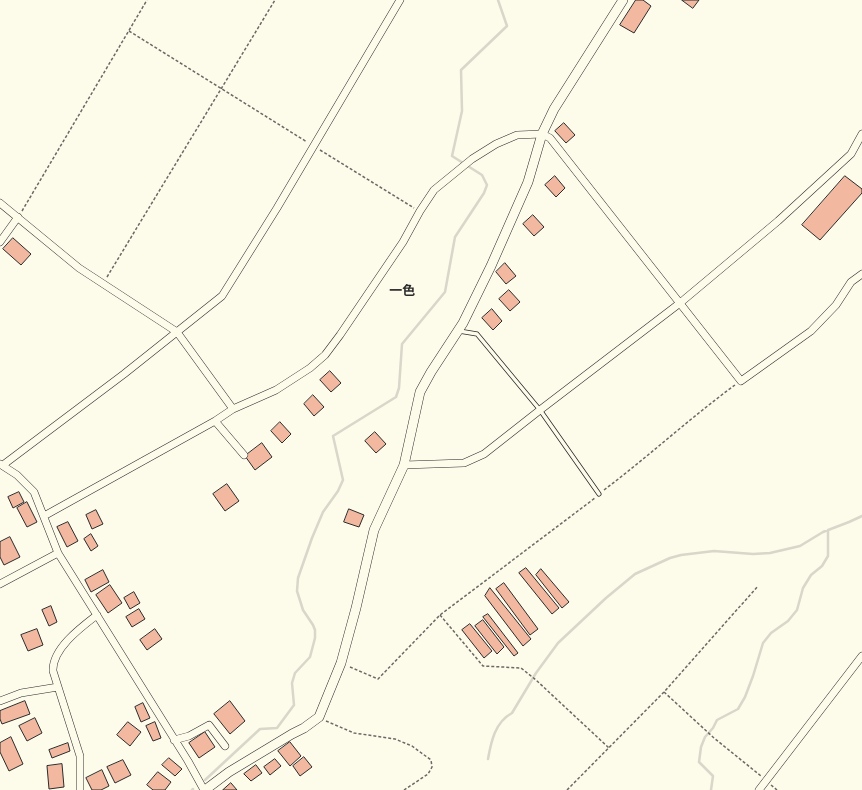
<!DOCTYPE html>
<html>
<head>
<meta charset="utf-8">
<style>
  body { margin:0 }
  canvas { display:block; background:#fdfbea }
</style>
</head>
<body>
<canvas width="862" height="790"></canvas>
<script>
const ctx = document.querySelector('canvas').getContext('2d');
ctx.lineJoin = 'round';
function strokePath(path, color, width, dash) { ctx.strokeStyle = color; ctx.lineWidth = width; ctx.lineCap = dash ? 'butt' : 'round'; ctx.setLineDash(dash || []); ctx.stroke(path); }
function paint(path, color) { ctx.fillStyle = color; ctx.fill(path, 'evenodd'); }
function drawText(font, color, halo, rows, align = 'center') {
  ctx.font = font + ' "DejaVu Sans","Noto Sans JP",sans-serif'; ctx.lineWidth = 3; ctx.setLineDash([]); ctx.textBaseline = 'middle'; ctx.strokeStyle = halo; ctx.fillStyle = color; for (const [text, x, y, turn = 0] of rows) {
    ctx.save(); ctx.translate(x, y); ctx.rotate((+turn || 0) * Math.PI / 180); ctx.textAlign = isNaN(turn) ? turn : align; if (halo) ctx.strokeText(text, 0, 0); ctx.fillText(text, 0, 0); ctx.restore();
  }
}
const stream = new Path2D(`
  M488 759C491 742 495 722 512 713L536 673 558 643 606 598 635 574 670 558 681 555 714 551 753 554 770 553 800 546 823 532 849 522 862 516
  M205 780 260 729 277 728 294 705 292 683 295 673 310 657 315 638V630L313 625 303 610 297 591 298 578 312 538 323 512 338 491 343 480 333 436 396 397 399 388 402 344 445 292 455 237 484 193 487 185 482 175 452 156 462 111 461 70 507 26 498 0
  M192 790 193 789
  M711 790 713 776 699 762 701 747 705 737 713 728 717 720 738 709 745 697 753 676 763 643 771 633 788 621 797 610 803 588 811 575 822 566 828 556V530`);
const building = new Path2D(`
  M636 0H643L651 6 634 33 620 25Z
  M682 0H699L693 8Z
  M564 123 575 135 566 143 555 131Z
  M555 176 565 188 556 197 545 185Z
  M845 176 862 189V193L820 240 802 225Z
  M533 215 544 227 534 236 523 224Z
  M13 238 31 254 21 265 3 249Z
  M505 263 516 276 506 284 496 272Z
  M509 290 520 302 510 311 499 299Z
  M492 309 502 321 493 330 482 318Z
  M330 371 341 383 331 392 320 380Z
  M313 395 324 407 314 416 304 404Z
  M280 422 291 434 282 443 271 431Z
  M375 432 386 444 376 453 365 441Z
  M262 443 272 457 255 470 245 456Z
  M227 484 239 501 225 511 213 494Z
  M19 492 24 502 13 508 8 497Z
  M27 502 37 522 27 527 17 508Z
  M349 509 364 515 359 527 344 522Z
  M96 510 103 524 92 529 86 515Z
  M68 522 78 541 67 547 57 527Z
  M91 534 98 546 91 551 84 539Z
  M10 537 20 557 4 565 0 557V542Z
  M526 568 559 608 552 614 519 573Z
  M541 569 569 602 562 608 536 575Z
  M103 570 109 582 91 592 85 580Z
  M504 583 538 629 530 635 496 589Z
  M110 585 122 603 108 613 96 595Z
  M490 588 531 639 523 646 485 596Z
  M134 592 140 603 130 609 124 598Z
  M51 606 57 622 49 626 42 610Z
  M139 609 145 619 132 627 126 617Z
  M488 614 518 653 514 656 483 617Z
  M483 620 504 647 497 654 475 626Z
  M470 624 492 651 484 658 462 630Z
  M37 629 43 645 28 651 21 635Z
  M155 629 162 639 147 650 140 640Z
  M25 701 30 714 2 724 0 719V711Z
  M230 701 245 721 230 734 214 714Z
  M143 703 150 718 141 722 135 707Z
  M35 718 42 733 27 741 19 726Z
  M128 722 141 732 130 746 117 735Z
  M155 722 161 738 153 741 146 726Z
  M205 732 215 747 199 758 189 743Z
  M11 737 23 764 9 771 0 752V743Z
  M290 742 301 756 290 766 278 751Z
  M68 743 70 751 52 758 49 750Z
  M304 757 312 767 300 776 293 766Z
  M169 758 182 769 175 776 162 765Z
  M275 759 281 766 270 775 264 767Z
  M123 760 131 775 115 783 107 767Z
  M62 764 64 787 49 789 47 766Z
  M256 765 262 773 251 781 244 774Z
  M102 770 109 786 101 790H92L86 778Z
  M158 772 171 782 165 790H153L147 785Z
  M231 783 237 790H223Z`);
const path = new Path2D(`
  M129 31 307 142
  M320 150 414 208
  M22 211 147 0
  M107 277 275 0
  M604 490C649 456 690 418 735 385
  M440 615 483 666 521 668 536 680 609 748
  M350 667 378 679 440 615 595 498
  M664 692 714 738 761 776
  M326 721 354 733 395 739 412 746 431 760 432 767 428 774 404 790
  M771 785 777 790
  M567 790 664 692 758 586`);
const service = new Path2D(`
  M459 331 477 334 540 410 599 494`);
const minor = new Path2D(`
  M0 203 79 268 177 332 233 409
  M0 242 18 217
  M215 421 244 455
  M0 464 17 475 34 492 58 553 188 761 204 790
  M3 465 124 374 222 296 277 208 400 0
  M404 465 464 463 484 454 540 410 680 303 778 221 851 154 862 134
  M44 516 215 421 233 409 276 390 310 368 325 355 340 335 403 242 420 211 434 190 472 159 496 144 517 135 542 134 550 138 741 381 811 331 836 305 851 282 862 274
  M0 584 58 553
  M0 701 21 693 58 687
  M174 740 189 736 209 725 225 746
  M80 790V756L53 671C52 649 80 628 97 615
  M759 790 862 656`);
const tertiary = new Path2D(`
  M205 790 229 772 292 734 304 728 319 717 341 663 356 608 374 530 404 465 420 392 431 372 463 323 491 266 528 182 542 134 554 109 623 0`);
const quarterNames = [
  ["一色",402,292]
];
strokePath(stream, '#d8d7c9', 2.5);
paint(building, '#f2b8a0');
strokePath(building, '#2b2b2b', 1);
strokePath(service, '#2b2b2b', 5);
strokePath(minor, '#2b2b2b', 8);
strokePath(tertiary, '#2b2b2b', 10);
strokePath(path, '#6a6964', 1.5, [3, 2]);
strokePath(service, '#fdfbea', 3.5);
strokePath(minor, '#fdfbea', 7);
strokePath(tertiary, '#fdfbea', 9);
drawText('bold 13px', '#2b2b2b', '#fdfbea', quarterNames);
</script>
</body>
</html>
